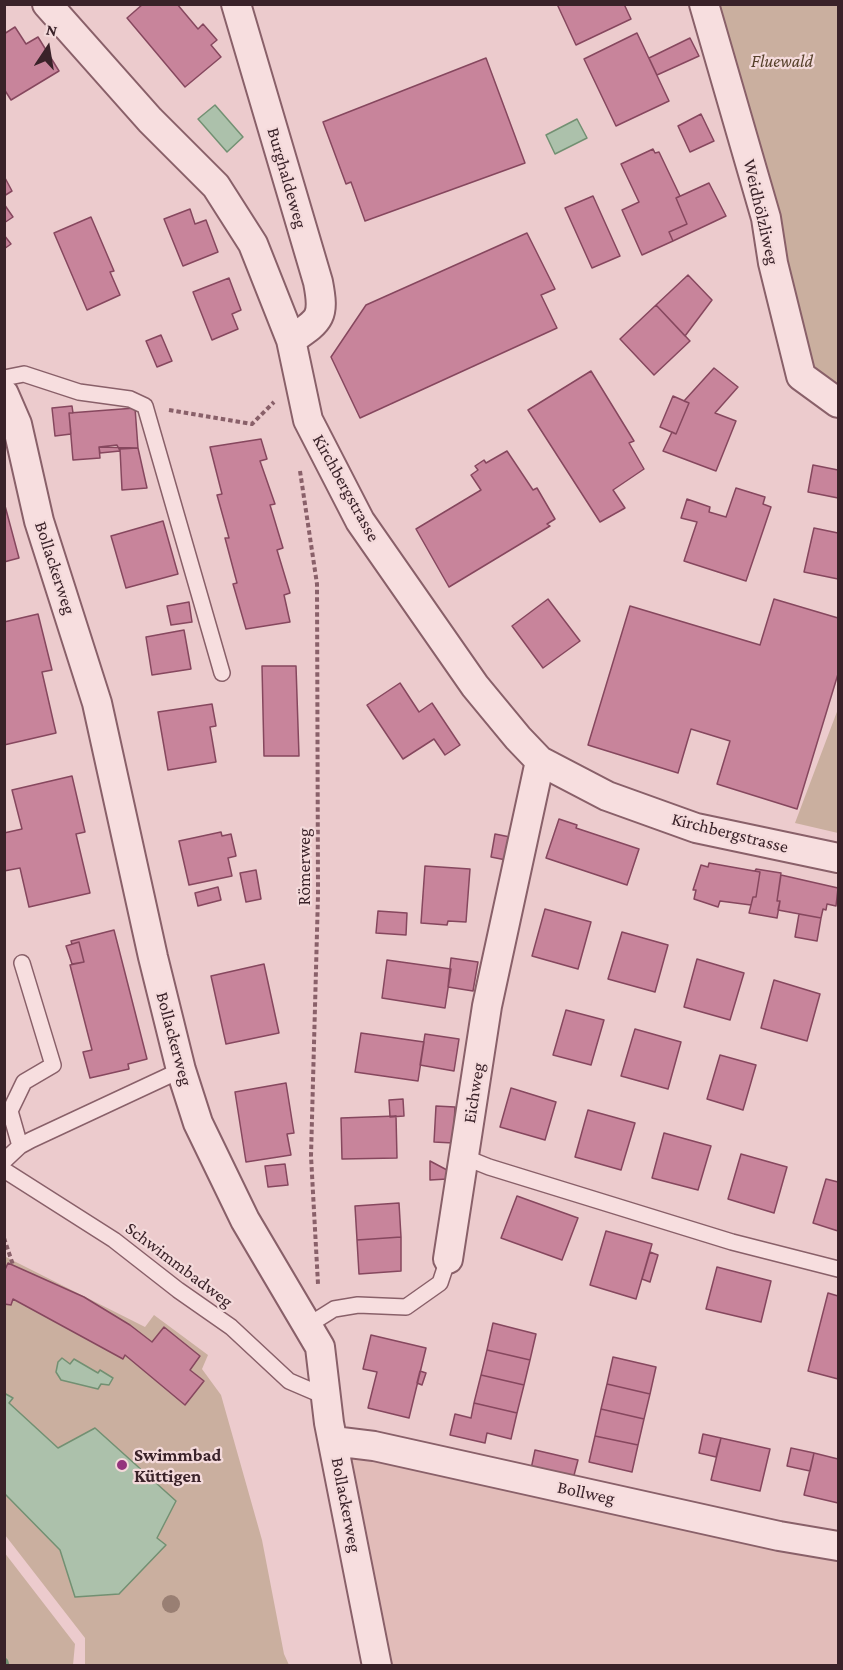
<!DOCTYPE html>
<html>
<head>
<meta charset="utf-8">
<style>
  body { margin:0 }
  #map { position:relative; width:843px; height:1670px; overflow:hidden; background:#eccbcd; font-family:"Crimson Pro",serif }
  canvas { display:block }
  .frame { position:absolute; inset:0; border:6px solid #3a2229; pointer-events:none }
  .north { position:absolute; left:18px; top:18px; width:60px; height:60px; -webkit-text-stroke:4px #f4dadb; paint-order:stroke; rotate:12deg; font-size:16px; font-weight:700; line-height:24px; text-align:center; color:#3a2229 }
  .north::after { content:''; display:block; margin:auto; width:21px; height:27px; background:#3a2229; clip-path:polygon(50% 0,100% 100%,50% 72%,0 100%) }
</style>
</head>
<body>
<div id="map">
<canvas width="843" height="1670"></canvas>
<div class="frame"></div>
<div class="north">N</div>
</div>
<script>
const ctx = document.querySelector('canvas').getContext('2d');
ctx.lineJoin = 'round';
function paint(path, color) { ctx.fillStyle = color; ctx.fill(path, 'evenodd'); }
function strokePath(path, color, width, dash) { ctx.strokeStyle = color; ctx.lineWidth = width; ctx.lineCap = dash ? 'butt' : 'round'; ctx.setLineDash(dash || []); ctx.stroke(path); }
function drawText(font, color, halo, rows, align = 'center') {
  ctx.font = font + ' "Crimson Pro",serif'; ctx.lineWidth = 4.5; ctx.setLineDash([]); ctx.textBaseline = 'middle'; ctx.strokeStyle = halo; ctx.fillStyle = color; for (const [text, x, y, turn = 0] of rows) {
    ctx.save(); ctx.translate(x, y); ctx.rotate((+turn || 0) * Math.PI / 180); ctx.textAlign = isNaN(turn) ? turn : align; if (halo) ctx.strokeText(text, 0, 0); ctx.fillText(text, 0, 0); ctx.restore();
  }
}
const farmland = new Path2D(`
  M333 1441 838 1546V1665H377Z`);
const green = new Path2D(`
  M709 5H838V389L808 373Z
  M838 709V833L795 823Z
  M4 1256 145 1327 154 1315 208 1355 202 1369 221 1395 262 1540 284 1654 289 1665H85V1638L5 1535Z
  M4 1552 75 1644 73 1665H5Z`);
const water = new Path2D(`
  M215 105 243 137 227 152 198 119Z
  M577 119 587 138 555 154 546 135Z
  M62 1358 70 1364 74 1359 98 1373 100 1370 113 1378 109 1385 101 1384 98 1389 61 1380 56 1372 58 1362Z
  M4 1393 13 1398 9 1403 58 1448 95 1428 176 1501 157 1538 166 1545 119 1594 75 1597 60 1550 5 1494Z`);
const stream = new Path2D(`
  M4 1662 5 1666`);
const building = new Path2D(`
  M143 4H177L198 29 203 24 217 40 211 45 221 57 185 87 127 18Z
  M557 4H624L631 19 576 45Z
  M15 27 26 44 38 37 59 71 11 100 4 89V34Z
  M637 33 669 101 616 126 584 59Z
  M690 38 699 56 657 75 649 58Z
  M486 58 525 163 365 221 351 182 346 184 323 122Z
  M701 114 714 141 690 152 678 126Z
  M653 149 655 153 659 152 680 196 676 198 687 224 669 232 673 241 642 255 622 210 639 202 621 164Z
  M4 176 12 191 4 196Z
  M709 183 726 216 673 241 669 232 687 224 676 198Z
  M593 196 620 256 592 268 565 208Z
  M4 204 13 217 4 223Z
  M190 209 195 224 206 220 218 252 183 266 164 219Z
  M91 217 114 271 110 272 120 295 87 310 54 233Z
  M527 233 555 289 541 295 557 328 360 418 331 357 366 305Z
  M4 235 11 244 4 249Z
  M688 275 712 300 685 336 656 305Z
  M229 278 241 310 232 314 238 329 212 340 193 292Z
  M656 305 690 341 654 375 620 339Z
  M161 335 172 361 157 367 146 341Z
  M714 368 738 387 715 413 736 421 716 471 663 451 672 432 676 434 689 403 684 401Z
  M591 371 634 441 629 443 644 469 613 490 625 508 600 522 528 410Z
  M673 396 689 403 676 434 660 427Z
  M72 406 73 413H69L71 434 55 436 52 408Z
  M135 408 138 448 99 447 100 458 73 460 69 413Z
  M261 439 267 459 260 461 275 504 270 505 283 548 277 550 290 593 284 595 290 622 246 629 233 584 237 583 225 538H229L217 495 222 494 210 447Z
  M117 445 120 451 100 453 99 447Z
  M138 448 147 488 122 490 120 449Z
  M507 451 533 490 537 488 555 519 547 524 550 526 449 587 416 529 481 490 471 475 478 470 475 466 484 460 486 463Z
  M813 465 838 470V498L808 492Z
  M736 488 765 497 763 504 771 507 746 581 684 561 697 522 681 518 687 499 710 507 709 512 726 517Z
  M4 502 19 558 4 562Z
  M163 521 178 574 126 588 111 536Z
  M814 528 838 533V579L804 572Z
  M548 599 580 641 543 668 512 626Z
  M774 599 838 618V674L797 809 717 784 730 741 691 729 678 773 588 745 630 606 760 645Z
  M189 602 192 622 171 625 167 606Z
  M38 614 52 670 42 672 56 733 4 745V622Z
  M184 630 191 669 152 675 146 637Z
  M262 666H296L299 756H264Z
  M400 683 419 712 432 703 460 745 445 755 434 739 403 759 367 705Z
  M212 704 216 726 210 727 216 762 168 770 158 712Z
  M72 776 85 832 76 834 90 893 29 907 20 868 4 871V833L22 829 12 790Z
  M559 819 577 825 576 828 639 849 627 885 546 858Z
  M221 832 222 836 231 834 236 856 228 858 232 876 189 885 179 841Z
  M495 834 510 837 506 860 491 857Z
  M709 863 760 872 756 897H753L751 905 720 901 718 907 694 899 696 890H693L701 865 708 867Z
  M425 866 470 869 466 922 448 921 447 925 421 923Z
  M756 869 781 873 777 901H780L777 918 749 913 753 897H756L760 872 755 871Z
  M256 870 261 899 246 902 240 873Z
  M781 875 838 888 836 906 827 904 826 910 823 909 821 918 778 910 780 901H777Z
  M218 887 221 900 198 906 195 893Z
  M545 909 591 922 578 969 532 956Z
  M378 911 407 913 406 935 376 933Z
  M799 914 821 918 817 941 795 937Z
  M114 930 147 1059 128 1064 129 1069 90 1078 83 1052 92 1050 70 965 84 962 79 942 72 944 71 941Z
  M622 932 668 945 655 992 608 979Z
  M79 942 84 962 72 964 66 946Z
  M451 958 478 962 473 991 448 987Z
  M697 959 744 973 730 1020 684 1007Z
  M387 960 451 969 445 1008 382 998Z
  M264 964 279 1033 226 1044 211 976Z
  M774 980 820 994 807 1041 761 1028Z
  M566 1010 604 1020 591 1065 553 1055Z
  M635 1029 681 1042 668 1089 621 1076Z
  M361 1033 424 1042 418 1081 355 1072Z
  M425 1034 459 1039 454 1071 420 1065Z
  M720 1055 756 1065 743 1110 707 1099Z
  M286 1083 294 1133 287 1134 291 1155 246 1162 235 1092Z
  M511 1088 556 1102 545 1140 500 1127Z
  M403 1099 404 1116 390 1117 389 1100Z
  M436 1106 455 1107 453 1143 434 1142Z
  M588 1110 635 1123 621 1170 575 1157Z
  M396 1116 397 1158 342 1159 341 1118Z
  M664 1133 711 1146 698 1190 652 1178Z
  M741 1154 787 1167 774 1213 728 1199Z
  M430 1161 447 1170V1179L430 1180Z
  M285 1164 288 1185 268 1187 265 1166Z
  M826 1179 838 1182V1231L813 1223Z
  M517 1196 578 1218 562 1260 501 1238Z
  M399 1203 401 1237 357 1240 355 1206Z
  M606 1231 652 1244 636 1299 590 1285Z
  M401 1237V1271L359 1274 357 1240Z
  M650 1252 658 1255 650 1282 642 1279Z
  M8 1263 84 1297 130 1325 152 1342 164 1327 200 1356 190 1370 204 1381 185 1405 125 1355 123 1359 13 1299 11 1305 4 1304V1272Z
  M717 1267 771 1281 761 1322 706 1309Z
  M828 1293 838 1296V1379L808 1371Z
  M493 1323 536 1334 530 1360 487 1350Z
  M371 1335 426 1348 409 1418 368 1408 377 1372 363 1369Z
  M487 1350 530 1360 524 1385 481 1375Z
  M613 1357 656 1367 650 1394 607 1384Z
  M420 1371 426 1373 422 1385 417 1383Z
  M481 1375 524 1385 517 1413 474 1403Z
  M607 1384 650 1394 644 1419 601 1409Z
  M474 1403 517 1413 511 1439 487 1433 485 1443 450 1435 455 1414 471 1418Z
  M601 1409 644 1419 638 1445 595 1436Z
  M703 1434 721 1438 716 1457 699 1453Z
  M595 1436 638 1445 632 1472 589 1462Z
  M721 1438 770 1449 760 1491 711 1480Z
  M791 1448 814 1453 810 1471 787 1466Z
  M535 1450 578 1460 573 1479 531 1469Z
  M814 1453 838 1459V1503L804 1495Z`);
const path = new Path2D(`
  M169 410 252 424 274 402
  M300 471 317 584 318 895 311 1156 318 1284
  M4 1238 13 1265`);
const lane = new Path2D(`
  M4 378 24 374 79 392 130 399 145 406 222 673
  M20 1146 10 1111 24 1082 53 1065 22 963
  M464 1157 489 1167 732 1242 838 1269
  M4 1161 20 1146 31 1140 181 1070
  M4 1170 114 1240 178 1290 231 1327 289 1381 324 1396
  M307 1326 334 1309 358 1305 406 1307 440 1283 448 1259`);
const street = new Path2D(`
  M47 4 150 120 216 186 253 244 291 340 308 420 360 521 475 686 518 738 540 761 607 796 696 828 838 858
  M236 4 318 282C325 318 320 320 291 340
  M704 4 766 218 773 263 801 376 838 403
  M4 394 17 424 39 521 97 703 153 957 181 1070 198 1123 245 1220 320 1347 329 1423 377 1666
  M448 1259 487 1006 540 761
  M333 1441 374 1446 779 1536 838 1546`);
const trees = [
  [171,1604]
];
const markers = [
  [122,1465,6,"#94347d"]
];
const parkNames = [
  ["Fluewald",782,61]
];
const streetNames = [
  ["Burghaldeweg",287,178,74],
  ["Weidhölzliweg",761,212,77],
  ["Kirchbergstrasse",346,488,61],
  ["Bollackerweg",55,568,72],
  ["Kirchbergstrasse",730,833,14],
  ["Römerweg",304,867,-90],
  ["Bollackerweg",174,1039,75],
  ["Eichweg",474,1093,-81],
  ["Schwimmbadweg",179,1265,37],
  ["Bollweg",586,1493,12],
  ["Bollackerweg",346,1505,79]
];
const poiNames = [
  ["Swimmbad",134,1455],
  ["Küttigen",134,1476]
];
paint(farmland, '#e2bcb9');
paint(green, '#caaf9f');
paint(water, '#acc1ab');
strokePath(water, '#729072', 1.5);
strokePath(stream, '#729072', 9);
paint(building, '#c8849b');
strokePath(building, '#86475e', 1.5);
strokePath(lane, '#896069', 18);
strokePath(street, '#896069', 32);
strokePath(path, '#896069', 4, [4.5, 3]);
strokePath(lane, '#f7dedf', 15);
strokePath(street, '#f7dedf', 28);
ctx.fillStyle = '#997f73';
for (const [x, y] of trees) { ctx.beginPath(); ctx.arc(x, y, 9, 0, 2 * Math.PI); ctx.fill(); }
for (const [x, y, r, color] of markers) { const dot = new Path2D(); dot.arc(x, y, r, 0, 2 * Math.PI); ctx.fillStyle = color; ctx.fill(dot); strokePath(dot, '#f4dadb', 2); }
drawText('italic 18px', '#55402a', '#f4dadb', parkNames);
drawText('18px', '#3a2229', '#f4dadb', streetNames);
drawText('bold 18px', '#3a2229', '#f4dadb', poiNames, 'left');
</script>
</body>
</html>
